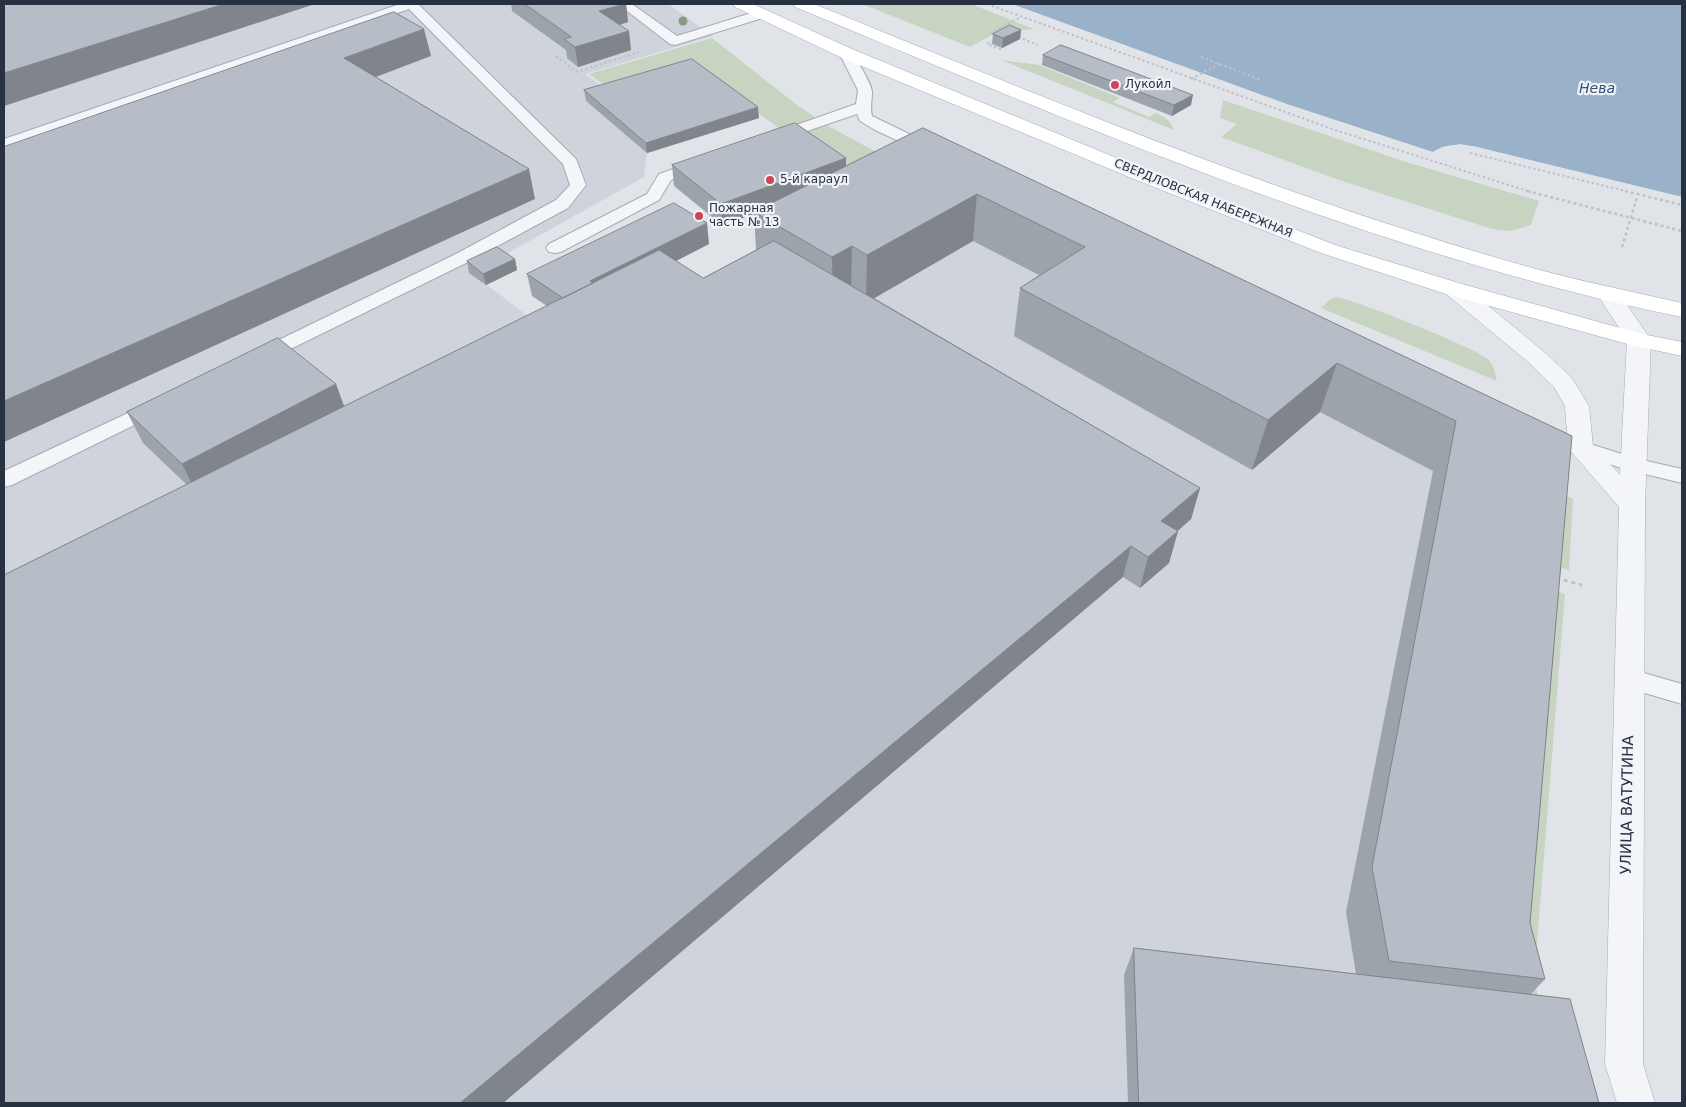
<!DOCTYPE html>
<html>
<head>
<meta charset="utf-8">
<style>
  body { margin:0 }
  #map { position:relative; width:1686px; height:1107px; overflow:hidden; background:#e0e4e9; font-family:"DejaVu Sans",sans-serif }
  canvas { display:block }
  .frame { position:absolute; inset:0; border:5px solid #283141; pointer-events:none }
</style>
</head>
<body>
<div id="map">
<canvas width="1686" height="1107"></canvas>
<div class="frame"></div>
</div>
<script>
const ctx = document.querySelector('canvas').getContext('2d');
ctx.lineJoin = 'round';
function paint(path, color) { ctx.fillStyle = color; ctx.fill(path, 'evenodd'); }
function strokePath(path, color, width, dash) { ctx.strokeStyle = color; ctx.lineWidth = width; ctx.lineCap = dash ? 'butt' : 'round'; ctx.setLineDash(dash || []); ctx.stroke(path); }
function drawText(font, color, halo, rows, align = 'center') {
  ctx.font = font + ' "DejaVu Sans",sans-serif'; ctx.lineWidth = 4.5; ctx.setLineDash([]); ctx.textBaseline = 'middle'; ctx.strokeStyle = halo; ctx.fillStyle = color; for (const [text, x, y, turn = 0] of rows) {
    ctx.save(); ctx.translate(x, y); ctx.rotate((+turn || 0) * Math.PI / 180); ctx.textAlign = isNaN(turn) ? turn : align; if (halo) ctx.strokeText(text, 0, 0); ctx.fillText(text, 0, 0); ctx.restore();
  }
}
const built = new Path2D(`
  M4 4H668L713 36 585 74 611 93 759 118 647 153 644 177 499 258 470 272 554 336 706 309 921 173 1545 485 1495 966 1565 1103H4Z`);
const green = new Path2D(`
  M862 4H971L1034 29 996 33 970 47Z
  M712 38 797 105 830 127 917 174 827 220 796 140 694 68 612 91 589 74Z
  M1001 60 1039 65 1120 98 1113 102 1149 117 1156 113C1165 117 1170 120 1174 130Z
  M1223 100 1406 162 1539 201 1531 225 1511 231 1492 229 1342 181 1221 137 1237 124 1220 118Z
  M1336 297C1356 300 1476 348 1489 360 1494 366 1495 374 1497 381L1321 308 1331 299Z
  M1545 485 1573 499 1569 570 1537 561Z
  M1535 585 1565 594 1534 980 1545 1026 1508 1021Z`);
const water = new Path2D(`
  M1012 4H1682V197L1473 146C1458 144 1446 144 1433 152L1287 104Z`);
const pier = new Path2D(`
  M1461 144 1682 197V200L1472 148 1452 147 1436 153 1433 152 1442 147Z`);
const pathFar2 = new Path2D(`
  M987 4 1335 130 1531 192
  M990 33 1021 17
  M1018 37 1038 45
  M994 41 987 44 1003 50
  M556 56 577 72 639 52
  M1201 57 1261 80
  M1191 79 1219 64
  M1470 153 1630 192`);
const pathFar1 = new Path2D(`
  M1527 191 1682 231
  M1625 191 1682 205
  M1622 247 1638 194`);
const path = new Path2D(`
  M1556 578 1582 585`);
const lane = new Path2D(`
  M400 4H418L576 159 586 185 568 208 466 263 266 361 259 363 252 361 249 357 252 353 454 255 556 200 570 185 563 164 409 9 4 149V139Z
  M618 4H632L677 36 761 10 768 14 766 17 675 45 670 44Z
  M846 49C853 51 872 84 872 92 872 100 870 107 872 116L938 148 940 151 938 154H926L875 130 860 121 857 114 778 141H768L765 138 768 135 856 104 858 90 839 53Z
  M701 159 707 161 709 164 707 167 671 180 659 200 561 252 555 253 549 252 546 248 549 244 647 194 659 174Z
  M158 399 165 400 168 405 165 410 12 485 4 487V471Z
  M1571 438 1638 459 1682 469V483L1628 470 1564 450 1561 445 1564 440Z
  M1630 669 1682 684V704L1621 686 1618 679 1621 672Z`);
const street = new Path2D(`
  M1454 282 1462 284 1543 351 1572 378 1589 406 1593 446 1620 475 1627 340 1597 294 1600 289 1608 287 1616 289 1651 340 1645 505 1643 1064 1655 1103H1617L1605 1064 1619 507 1568 448 1565 406 1554 387 1527 361 1446 294 1443 289 1446 284Z`);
const primary = new Path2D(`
  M733 4H753L852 49 1153 173 1335 245 1462 284 1642 334 1682 342V356L1631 345 1446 294 1321 253 1139 181 840 57 735 7Z
  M793 4H814C1038 95 1262 189 1494 257 1556 276 1619 289 1682 303V317C1374 254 1085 127 795 7Z`);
const trees = [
  [683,21]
];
const wall = new Path2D(`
  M511 4H626L628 22 620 25 631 50 578 67 567 58 566 50 512 11Z
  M1021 30 1020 39 1002 48 992 44 993 34Z
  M1043 55 1191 105 1172 116 1042 65Z
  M584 90 759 118 647 153 586 101Z
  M923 128 1572 436 1530 923 1545 979 1531 994 1599 1103H1128L1124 975 1134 948 1356 974 1346 912 1433 471 1320 412 1252 470 1014 336 1020 288 1039 275 973 241 874 298 1200 488 1191 519 1178 531 1169 563 1140 588 1123 577 503 1103H4L186 484 143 443 127 412 336 384 344 406 547 306 532 296 527 274 709 244 676 261 703 278 756 250 754 214 722 225 674 186 672 165 846 158V166Z
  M515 259 517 270 486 285 469 273 467 261Z`);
const shadedWall = new Path2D(`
  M224 4H315L4 106V73Z
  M625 4H626L628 22 602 30 599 11Z
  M424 29 431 56 352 86 344 58Z
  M1021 30 1020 39 1002 48 1003 38Z
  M629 31 631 50 578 67 575 47Z
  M1193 95 1191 105 1172 116 1174 105Z
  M758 107 759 118 647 153 646 143Z
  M846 158V179L754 212V214L722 225 721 204Z
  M529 169 535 199 4 442V401Z
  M977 194 973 241 866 303 867 255Z
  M707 223 709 244 603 298 590 281Z
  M852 246 851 294 833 305 832 257Z
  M515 259 517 270 486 285 483 274Z
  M1337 363 1320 412 1252 470 1268 420Z
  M336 384 347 415 198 496 182 464Z
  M1200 488 1191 519 1153 552 1161 521Z
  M1178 531 1169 563 1140 588 1148 557Z
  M1131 546 1123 577 503 1103H460Z`);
const building = new Path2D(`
  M4 4H224L4 73Z
  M525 4H625L599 11 629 31 575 47 564 39 571 37Z
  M394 12 424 29 344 58 529 169 4 401V147Z
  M1010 25 1021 30 1003 38 993 34Z
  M1061 45 1193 95 1174 105 1043 55Z
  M692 59 758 107 646 143 584 90Z
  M795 123 846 158 721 204 672 165Z
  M923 128 1572 436 1530 923 1545 979 1389 961 1372 867 1456 421 1337 363 1268 420 1020 288 1085 247 977 194 867 255 852 246 832 257 754 212Z
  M674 203 707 223 590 281 593 283 563 298 527 274Z
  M774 241 1200 488 1161 521 1178 531 1148 557 1131 546 460 1103H4V575L659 250 703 278Z
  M497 247 515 259 483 274 467 261Z
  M278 338 336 384 182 464 127 412Z
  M1134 948 1570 999 1599 1103H1139Z`);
const markers = [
  [1115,85,5,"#d14257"],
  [770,180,5,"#d14257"],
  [699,216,5,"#d14257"]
];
const farPoinames = [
  ["Лукойл",1125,85],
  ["5-й караул",780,180],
  ["Пожарная",709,209],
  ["часть № 13",709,223]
];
const farStreetnames = [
  ["СВЕРДЛОВСКАЯ НАБЕРЕЖНАЯ",1203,199,22]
];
const farWaternames = [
  ["Нева",1597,89]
];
const streetNames = [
  ["УЛИЦА ВАТУТИНА",1628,805,-89]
];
paint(built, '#ced3dc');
paint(green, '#c6d4c1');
paint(water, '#9ab1ca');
paint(pier, '#e0e4e9');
strokePath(lane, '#a5abb3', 2);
strokePath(street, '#a5abb3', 1);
strokePath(primary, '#9fa8b5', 1);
strokePath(pathFar2, '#bec2c8', 2, [2.5, 2.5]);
strokePath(pathFar1, '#bec2c8', 2.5, [3, 3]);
strokePath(path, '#bec2c8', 3, [4, 4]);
paint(lane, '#f3f5f8');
paint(street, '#f3f5f8');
paint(primary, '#fff');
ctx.fillStyle = '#869a86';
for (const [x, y] of trees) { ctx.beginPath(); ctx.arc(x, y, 4.5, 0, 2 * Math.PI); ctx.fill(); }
paint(wall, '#9da3aa');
paint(shadedWall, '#80848b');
paint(building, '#b7bdc6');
strokePath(building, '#80848b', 1);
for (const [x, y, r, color] of markers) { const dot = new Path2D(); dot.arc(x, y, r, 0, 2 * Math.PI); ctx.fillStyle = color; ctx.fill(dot); strokePath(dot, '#f0f3f7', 2); }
drawText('12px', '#283141', '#f0f3f7', farPoinames, 'left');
drawText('12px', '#283141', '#f0f3f7', farStreetnames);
drawText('italic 14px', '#315076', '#f0f3f7', farWaternames);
drawText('15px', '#283141', '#f0f3f7', streetNames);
</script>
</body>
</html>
